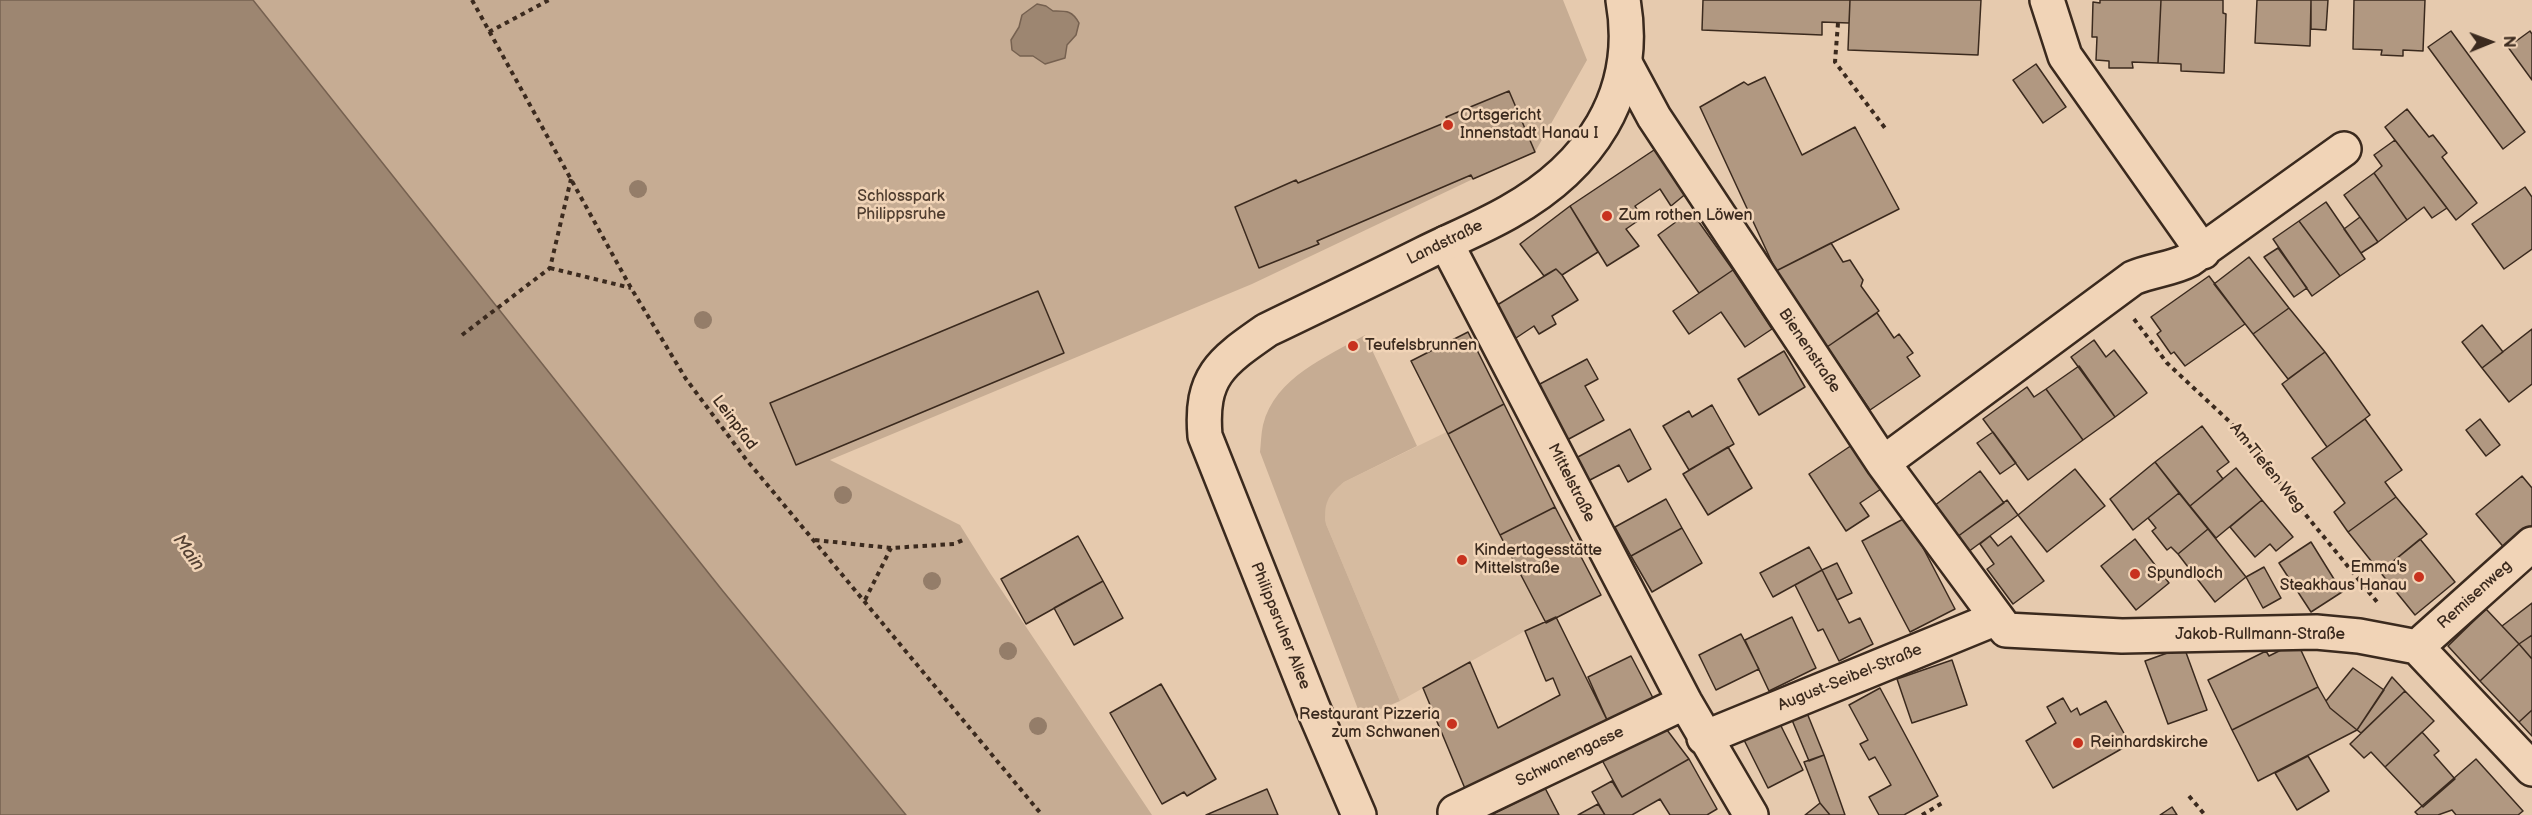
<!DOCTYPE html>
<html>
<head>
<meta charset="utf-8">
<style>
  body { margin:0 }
  #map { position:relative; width:2532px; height:815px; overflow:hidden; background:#e6caae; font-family:"Balsamiq Sans",sans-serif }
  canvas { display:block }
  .north { position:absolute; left:2460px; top:12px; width:60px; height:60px; -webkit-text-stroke:4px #f1d4b7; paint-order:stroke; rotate:89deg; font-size:16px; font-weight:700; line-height:24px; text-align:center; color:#3b2a1e }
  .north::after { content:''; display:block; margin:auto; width:21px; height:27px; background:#3b2a1e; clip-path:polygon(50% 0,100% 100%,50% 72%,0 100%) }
</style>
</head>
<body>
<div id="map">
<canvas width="2532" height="815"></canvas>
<div class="north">N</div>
</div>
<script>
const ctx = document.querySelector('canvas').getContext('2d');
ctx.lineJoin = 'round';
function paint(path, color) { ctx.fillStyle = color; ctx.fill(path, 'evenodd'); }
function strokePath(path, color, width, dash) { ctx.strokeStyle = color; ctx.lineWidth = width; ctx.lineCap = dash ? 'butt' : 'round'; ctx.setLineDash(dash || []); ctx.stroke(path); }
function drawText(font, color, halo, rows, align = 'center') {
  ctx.font = font + ' "Balsamiq Sans",sans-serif'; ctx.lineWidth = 5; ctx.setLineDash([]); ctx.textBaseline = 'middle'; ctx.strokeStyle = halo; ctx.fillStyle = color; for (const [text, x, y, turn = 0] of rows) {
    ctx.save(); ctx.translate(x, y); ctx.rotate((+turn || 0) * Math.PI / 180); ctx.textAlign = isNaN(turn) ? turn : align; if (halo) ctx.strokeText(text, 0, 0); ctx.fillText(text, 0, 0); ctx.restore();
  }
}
const built = new Path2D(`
  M1504 404 1601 595 1525 631 1400 701 1326 524 1324 506 1334 490 1344 482Z`);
const green = new Path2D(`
  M253 0H1563L1587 60 1535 152 1473 179 1252 284 830 460 960 525 990 573 1152 815H906L722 590Z
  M1365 335 1417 446 1344 482C1328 495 1323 504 1326 524L1400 701 1361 717 1260 452C1261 443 1261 434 1263 425 1275 377 1327 357 1365 335Z`);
const water = new Path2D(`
  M0 0H253L722 590 906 815H0Z
  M1037 4 1046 6 1053 11C1066 11 1072 10 1079 23L1076 35 1067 45 1065 58 1045 64 1033 56H1020L1012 50 1011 40 1019 27 1022 15Z`);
const building = new Path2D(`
  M1703 0H1850L1849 23 1822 22V35L1702 30Z
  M1850 0H1981L1978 55 1848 50Z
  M2100 0H2161L2158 63 2132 62 2133 68H2109V61L2096 60 2097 37H2092L2093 2 2100 3Z
  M2161 0H2223V13L2226 14 2224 73 2181 71V64L2158 63Z
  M2257 0H2311L2310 46 2255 43Z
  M2311 0H2328L2326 30 2311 29Z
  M2354 0H2425L2423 51 2403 50V56L2381 55 2382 50 2353 49Z
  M2451 31 2525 132 2503 149 2428 47Z
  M2530 31 2532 34V80L2508 47Z
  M2036 64 2066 107 2043 123 2013 80Z
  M1765 77 1802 155 1855 127 1899 209 1776 271 1700 107 1744 82 1748 85Z
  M1509 91 1535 152 1473 179 1471 175 1317 241 1319 244 1259 268 1235 207 1296 180 1298 183 1449 121 1446 117Z
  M2407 109 2429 137 2433 135 2447 153 2442 157 2477 203 2456 220 2385 127Z
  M2395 140 2447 208 2432 218 2424 207 2407 220 2374 173 2382 166 2374 155Z
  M1660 146 1688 192 1671 206 1660 189 1635 206 1642 218 1626 229 1639 246 1607 266 1570 206Z
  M2374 173 2407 220 2378 242 2344 195Z
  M2525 187 2532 197V249L2504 269 2472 224Z
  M2326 202 2365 259 2340 276 2299 221Z
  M1570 206 1598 252 1562 275 1556 269 1544 276 1520 244Z
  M1691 211 1733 270 1699 293 1658 235Z
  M2360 217 2378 242 2361 253 2344 229Z
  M2299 221 2340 276 2312 296 2273 239Z
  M1831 243 1843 262 1850 260 1863 280 1861 286 1879 311 1827 347 1776 271Z
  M2278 248 2307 288 2294 297 2264 257Z
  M2249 257 2289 308 2253 334 2214 284Z
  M1556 269 1562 275 1578 300 1552 316 1556 324 1539 334 1534 326 1513 340 1494 307Z
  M1733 270 1772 329 1745 347 1721 312 1689 334 1673 311Z
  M2209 276 2245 324 2185 366 2174 352 2171 354 2157 334 2161 331 2151 317Z
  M1038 291 1064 353 796 465 770 403Z
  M2289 308 2325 352 2288 379 2253 334Z
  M1877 313 1894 338 1899 334 1913 353 1907 357 1920 376 1870 410 1827 347Z
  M2482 325 2503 352 2482 368 2462 342Z
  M2532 329V384L2509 402 2482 368Z
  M1468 332 1504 404 1448 434 1411 361Z
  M2094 340 2106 357 2114 350 2147 393 2115 417 2071 357Z
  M1784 351 1805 387 1759 415 1738 379Z
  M2325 352 2370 415 2327 447 2282 384Z
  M1587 359 1598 379 1585 386 1604 420 1567 440 1538 385Z
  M2079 366 2115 417 2083 440 2046 389Z
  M2027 387 2034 397 2046 389 2083 440 2028 480 1983 419Z
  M1504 404 1555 507 1500 535 1448 434Z
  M1712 405 1734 444 1689 470 1663 426 1689 411 1692 417Z
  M2365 419 2402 470 2385 482 2396 497 2348 532 2334 512 2345 503 2312 458Z
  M2480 419 2500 445 2486 456 2466 430Z
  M2202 426 2229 462 2217 471 2223 479 2190 506 2155 462Z
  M1630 429 1651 469 1628 482 1619 465 1588 481 1576 458Z
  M1993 432 2016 463 2000 474 1977 443Z
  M1852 445 1881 489 1860 503 1869 516 1846 531 1809 474Z
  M1728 447 1752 488 1708 515 1683 474Z
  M2155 462 2179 493 2133 530 2110 499Z
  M2236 468 2262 500 2216 538 2190 506Z
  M2075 469 2105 506 2047 552 2018 515Z
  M1980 471 2004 503 1957 537 1934 506Z
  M2522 476 2532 488V528L2506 550 2476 514Z
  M2179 493 2208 529 2178 554 2171 547 2167 550 2152 531 2156 528 2148 518Z
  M2396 497 2427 534 2380 572 2348 532Z
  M1666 499 1682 528 1631 556 1615 527Z
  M2007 500 2018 515 1968 552 1957 537Z
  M2262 500 2293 537 2276 551 2270 544 2255 557 2230 527Z
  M1555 507 1601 595 1546 623 1500 535Z
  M1907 517 1955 609 1910 632 1862 541Z
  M1682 528 1702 563 1652 592 1631 556Z
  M2208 529 2246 577 2215 602 2178 554Z
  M1078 536 1103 581 1026 624 1001 579Z
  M1990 536 1998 546 2011 536 2044 581 2013 604 1987 569 1994 564 1980 544Z
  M2135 539 2169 583 2136 610 2101 566Z
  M2420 539 2455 582 2415 615 2380 572Z
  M2311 542 2342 592 2311 612 2279 563Z
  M1809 547 1822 570 1773 597 1760 573Z
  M1837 563 1852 593 1837 600 1822 570Z
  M2264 567 2281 598 2263 608 2246 577Z
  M1822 570 1849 623 1860 618 1873 644 1839 661 1823 629 1818 631 1795 585Z
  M1103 581 1123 618 1074 645 1054 608Z
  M2532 603V635L2519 644 2502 626Z
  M2486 609 2519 644 2480 681 2448 646Z
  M1556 617 1608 722 1466 791 1423 688 1470 662 1498 728 1560 695 1553 678 1546 681 1525 631Z
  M1792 617 1816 668 1769 691 1745 640Z
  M1741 634 1759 669 1716 690 1699 655Z
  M2532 635V659L2519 644Z
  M2519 644 2532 659V710L2519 722 2480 681Z
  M2289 646 2291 650 2299 646 2318 687 2232 730 2208 680 2266 651 2269 656Z
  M2184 647 2207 710 2168 724 2145 661Z
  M1631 656 1653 698 1608 722 1588 677Z
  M1952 660 1967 705 1912 723 1897 679Z
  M2353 668 2384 690 2357 730 2330 708 2326 701Z
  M2392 677 2405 691 2361 733 2357 730Z
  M1161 684 1216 779 1187 796 1184 792 1162 804 1110 713Z
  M2318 687 2330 708 2357 730 2258 781 2232 730Z
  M1880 688 1938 796 1904 815H1879L1869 797 1891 785 1875 757 1869 760 1860 744 1868 740 1849 705Z
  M2405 691 2434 721 2385 767 2371 752 2364 758 2350 744Z
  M2063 698 2071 712 2077 708 2080 715 2106 701 2130 744 2053 788 2026 741 2056 723 2047 707Z
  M2532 710V736L2519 722Z
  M1807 713 1824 755 1809 761 1792 720Z
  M1777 718 1803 770 1768 788 1742 736Z
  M1664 726 1689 759 1622 797 1602 760Z
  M2422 732 2439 751 2434 755 2455 779 2423 807 2385 767Z
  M1824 755 1845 815H1830L1820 803 1804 762Z
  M2308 756 2329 791 2297 810 2275 773Z
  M1689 759 1717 809 1707 815H1670L1660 799 1632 815H1605L1592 792 1612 781 1622 797Z
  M2476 759 2523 811 2518 815H2456L2452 810 2438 815H2418L2415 812Z
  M1545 788 1559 815H1491Z
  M1267 789 1278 815H1206Z
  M1820 803 1830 815H1805Z
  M1598 804 1605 815H1578Z
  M2172 807 2177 815H2160Z`);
const path = new Path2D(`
  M472 0 631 288 686 379 745 458 1042 815
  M1838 23 1835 62 1885 128
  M489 32 549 0
  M550 268 631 288
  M2134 319 2167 363 2230 422 2377 602
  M462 335 550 268 571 179
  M815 540 891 548 954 544 963 540
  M865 600 891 548
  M2189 796 2205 815
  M1922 815 1944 802`);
const street = new Path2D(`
  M2047 0 2065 56 2203 252
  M1625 63 1654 117 1883 463 2006 630 2122 636 2316 632 2359 636 2417 647 2532 769
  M1446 243 1685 702 1751 815
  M1883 463 2133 278C2152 270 2172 269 2189 260L2344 149
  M2417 647 2532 544
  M1704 738 1997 618
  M1455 812 1685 702`);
const secondary = new Path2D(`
  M1359 815 1313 708 1205 436C1200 376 1221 362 1267 330 1319 305 1371 280 1423 254 1451 240 1481 228 1509 212 1589 167 1640 95 1623 0`);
const trees = [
  [638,189],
  [703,320],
  [843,495],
  [932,581],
  [1008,651],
  [1038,726]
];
const markers = [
  [1448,125,6,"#c8321e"],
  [1607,216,6,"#c8321e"],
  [1353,346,6,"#c8321e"],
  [1462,560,6,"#c8321e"],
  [2135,574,6,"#c8321e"],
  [2419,577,6,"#c8321e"],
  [1452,724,6,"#c8321e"],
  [2078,743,6,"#c8321e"]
];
const poiNames = [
  ["Ortsgericht",1460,116],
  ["Innenstadt Hanau I",1460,134],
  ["Zum rothen Löwen",1619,216],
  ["Teufelsbrunnen",1365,346],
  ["Kindertagesstätte",1474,551],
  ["Mittelstraße",1474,569],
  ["Emma's",2407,568,"right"],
  ["Steakhaus Hanau",2407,586,"right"],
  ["Spundloch",2147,574],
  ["Restaurant Pizzeria",1440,715,"right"],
  ["zum Schwanen",1440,733,"right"],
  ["Reinhardskirche",2090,743]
];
const parkNames = [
  ["Schlosspark",901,197],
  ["Philippsruhe",901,215]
];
const streetNames = [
  ["Landstraße",1445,243,-26],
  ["Bienenstraße",1809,351,56],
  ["Leinpfad",734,423,53],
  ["Am Tiefen Weg",2267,468,51],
  ["Mittelstraße",1571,483,63],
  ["Remisenweg",2475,595,-42],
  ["Philippsruher Allee",1280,626,68],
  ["Jakob-Rullmann-Straße",2260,635],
  ["August-Seibel-Straße",1850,678,-22],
  ["Schwanengasse",1570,757,-26]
];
const waterNames = [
  ["Main",188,553,54]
];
paint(built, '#d6bba0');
paint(green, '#c6ac93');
paint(water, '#9d8671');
strokePath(water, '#766150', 1.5);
paint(building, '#b19881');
strokePath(building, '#3b2a1e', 1.5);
strokePath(street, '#3b2a1e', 38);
strokePath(secondary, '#3b2a1e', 38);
strokePath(path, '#3b2a1e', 4, [4.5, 4.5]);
strokePath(street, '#f1d4b7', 33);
strokePath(secondary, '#f1d4b7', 33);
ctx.fillStyle = '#947d69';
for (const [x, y] of trees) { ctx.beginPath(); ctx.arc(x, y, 9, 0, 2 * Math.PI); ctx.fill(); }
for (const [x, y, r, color] of markers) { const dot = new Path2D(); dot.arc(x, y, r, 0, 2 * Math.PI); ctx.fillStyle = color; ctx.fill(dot); strokePath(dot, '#f1d4b7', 2); }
drawText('16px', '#3b2a1e', '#f1d4b7', poiNames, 'left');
drawText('16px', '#503e30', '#f1d4b7', parkNames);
drawText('16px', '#3b2a1e', '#f1d4b7', streetNames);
drawText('italic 18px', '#544133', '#f1d4b7', waterNames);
</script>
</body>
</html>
